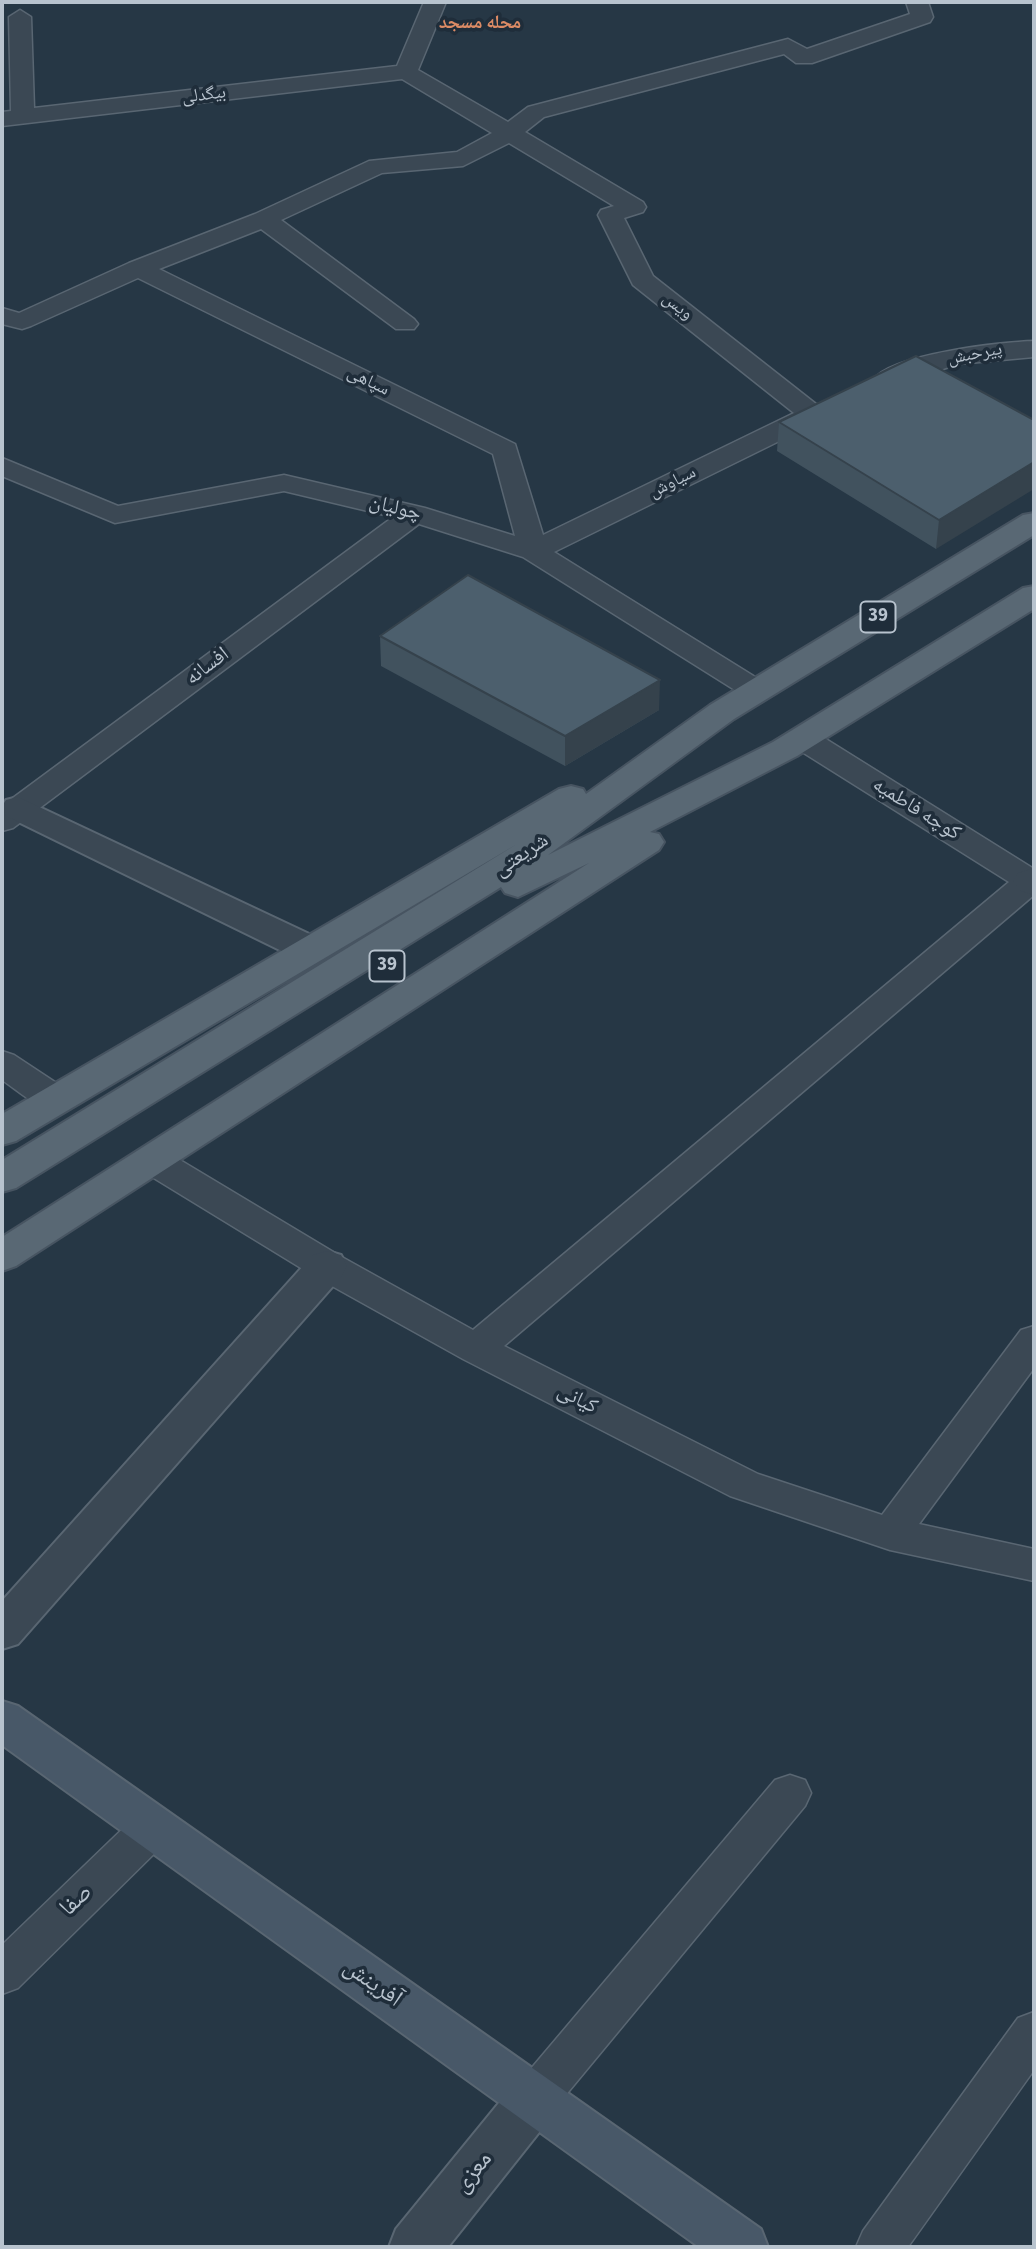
<!DOCTYPE html>
<html>
<head>
<meta charset="utf-8">
<style>
  body { margin:0 }
  #map { position:relative; width:1036px; height:2249px; overflow:hidden; background:#263745; font-family:"Source Sans 3",sans-serif }
  canvas { display:block }
  .frame { position:absolute; inset:0; border:4px solid #b8c3ce; pointer-events:none }
</style>
</head>
<body>
<div id="map">
<canvas width="1036" height="2249"></canvas>
<div class="frame"></div>
</div>
<script>
const ctx = document.querySelector('canvas').getContext('2d');
ctx.lineJoin = 'round';
function strokePath(path, color, width, dash) { ctx.strokeStyle = color; ctx.lineWidth = width; ctx.lineCap = dash ? 'butt' : 'round'; ctx.setLineDash(dash || []); ctx.stroke(path); }
function paint(path, color) { ctx.fillStyle = color; ctx.fill(path, 'evenodd'); }
function drawText(font, color, halo, rows, align = 'center') {
  ctx.font = font + ' "Source Sans 3","Noto Naskh Arabic",sans-serif'; ctx.lineWidth = 7; ctx.setLineDash([]); ctx.textBaseline = 'middle'; ctx.strokeStyle = halo; ctx.fillStyle = color; for (const [text, x, y, turn = 0] of rows) {
    ctx.save(); ctx.translate(x, y); ctx.rotate((+turn || 0) * Math.PI / 180); ctx.textAlign = isNaN(turn) ? turn : align; if (halo) ctx.strokeText(text, 0, 0); ctx.fillText(text, 0, 0); ctx.restore();
  }
}
const service = new Path2D(`
  M424 2H446L418 70 508 122 528 107 788 39 807 49 910 14 906 2H928L933 17 930 22 812 63H796L784 54 544 117 525 132 643 202 646 207 643 212 624 218 653 276 816 404 828 405 832 411 828 417 554 552 768 685 772 691 768 697 757 700 746 697 523 557 419 524 13 828 2 831V806L393 517 284 491 115 523 2 476V458L118 506 284 475 425 508 515 536 493 454 138 278 31 326 22 329 2 324V308L19 313 129 263 255 214 369 161 457 152 492 133 402 79 2 126V112L11 111 9 17 20 10 31 17 34 108 397 66ZM509 143 614 206 601 210 598 215 633 285 794 413 543 535 515 444 159 269 261 229 396 329H414L418 324 414 319 281 220 382 173 463 166Z
  M1034 341V357L958 364 886 388 877 386 873 380C891 354 1002 342 1034 341Z
  M802 729 813 731 1034 869V895L504 1346 758 1474 882 1515 1021 1330 1034 1326V1368L919 1524 1034 1549V1581L890 1550 730 1496 463 1359 314 1276 139 1169 134 1160 139 1151 152 1147 165 1151 340 1256 473 1330 1009 882 791 745 787 738 791 731Z
  M2 1051 14 1055 67 1090 72 1099 67 1108C42 1115 22 1093 2 1080Z
  M790 1775 805 1780 811 1793 805 1806 550 2114 534 2121 518 2114 511 2099 518 2084 775 1780Z
  M152 1809 167 1815 174 1828 167 1841 18 1988 2 1994V1945L137 1815Z
  M1034 2012V2070L908 2247H856L863 2231 1018 2018Z`);
const pedestrian = new Path2D(`
  M1031 869 1034 870V895L1021 891 1013 881 1018 873Z
  M327 1251 341 1255 347 1266 341 1277 18 1644 2 1649V1601L313 1255Z`);
const minor = new Path2D(`
  M18 797 322 940 327 949 322 958 309 961 296 958 6 816 2 806 6 800Z
  M534 2075 552 2082 559 2099 552 2116 448 2247H389L396 2229 516 2082Z`);
const secondary = new Path2D(`
  M2 1701 18 1706 761 2229 768 2247H699L2 1745Z`);
const primary = new Path2D(`
  M1034 513V535L734 719 548 855 773 742 1023 588 1034 586V609L797 756 650 832 659 834 664 842 659 850 16 1266 2 1271V1237L589 863 518 897 505 893 501 887 16 1188 2 1192V1160L517 844 16 1141 2 1145V1114L559 789 571 786 583 789 586 794 710 705 1023 515Z`);
const wall = new Path2D(`
  M1034 420 936 549 777 451 779 422Z
  M380 636 659 710 565 766 381 666Z`);
const shadedWall = new Path2D(`
  M1034 462V489L936 549 939 520Z
  M660 680 659 710 565 766V736Z`);
const building = new Path2D(`
  M916 356 1034 420V462L939 520 779 422Z
  M468 575 660 680 565 736 380 636Z`);
const farStreetnames = [
  ["بیگدلی",204,96,-7],
  ["ویس",677,307,38],
  ["پیرحبش",975,355,-11],
  ["سپاهی",368,382,26],
  ["سیاوش",673,483,-26]
];
const farNeighbourhoodnames = [
  ["محله مسجد",480,24]
];
const shields = [
  [878,617,35],
  [387,966,35]
];
const shieldNames = [
  ["39",878,617],
  ["39",387,966]
];
const streetNames = [
  ["چولیان",395,509,14],
  ["افسانه",208,667,-37],
  ["کوچه فاطمیه",916,810,32],
  ["شریعتی",522,856,-34],
  ["کیانی",577,1400,27]
];
const nearStreetnames = [
  ["صفا",77,1901,-44],
  ["آفرینش",372,1984,35],
  ["معزی",474,2173,-51]
];
strokePath(service, '#596672', 3);
strokePath(pedestrian, '#596672', 4);
strokePath(minor, '#596672', 4);
strokePath(secondary, '#596672', 4);
strokePath(primary, '#475461', 4);
paint(service, '#3b4854');
paint(pedestrian, '#3b4854');
paint(minor, '#3b4854');
paint(secondary, '#485868');
paint(primary, '#596874');
paint(wall, '#41525e');
paint(shadedWall, '#35424c');
paint(building, '#4c5f6d');
strokePath(building, '#35424c', 2);
drawText('18px', '#b8c3ce', '#1f2d3a', farStreetnames);
drawText('bold 19px', '#dc8b65', '#1f2d3a', farNeighbourhoodnames);
for (const [x, y, w] of shields) { const box = new Path2D(); box.roundRect(x - w / 2, y - 15.5, w, 31, 5); ctx.fillStyle = '#1f2d3a'; ctx.fill(box); strokePath(box, '#b8c3ce', 2); }
drawText('bold 19px', '#b8c3ce', null, shieldNames);
drawText('21px', '#b8c3ce', '#1f2d3a', streetNames);
drawText('24px', '#b8c3ce', '#1f2d3a', nearStreetnames);
</script>
</body>
</html>
